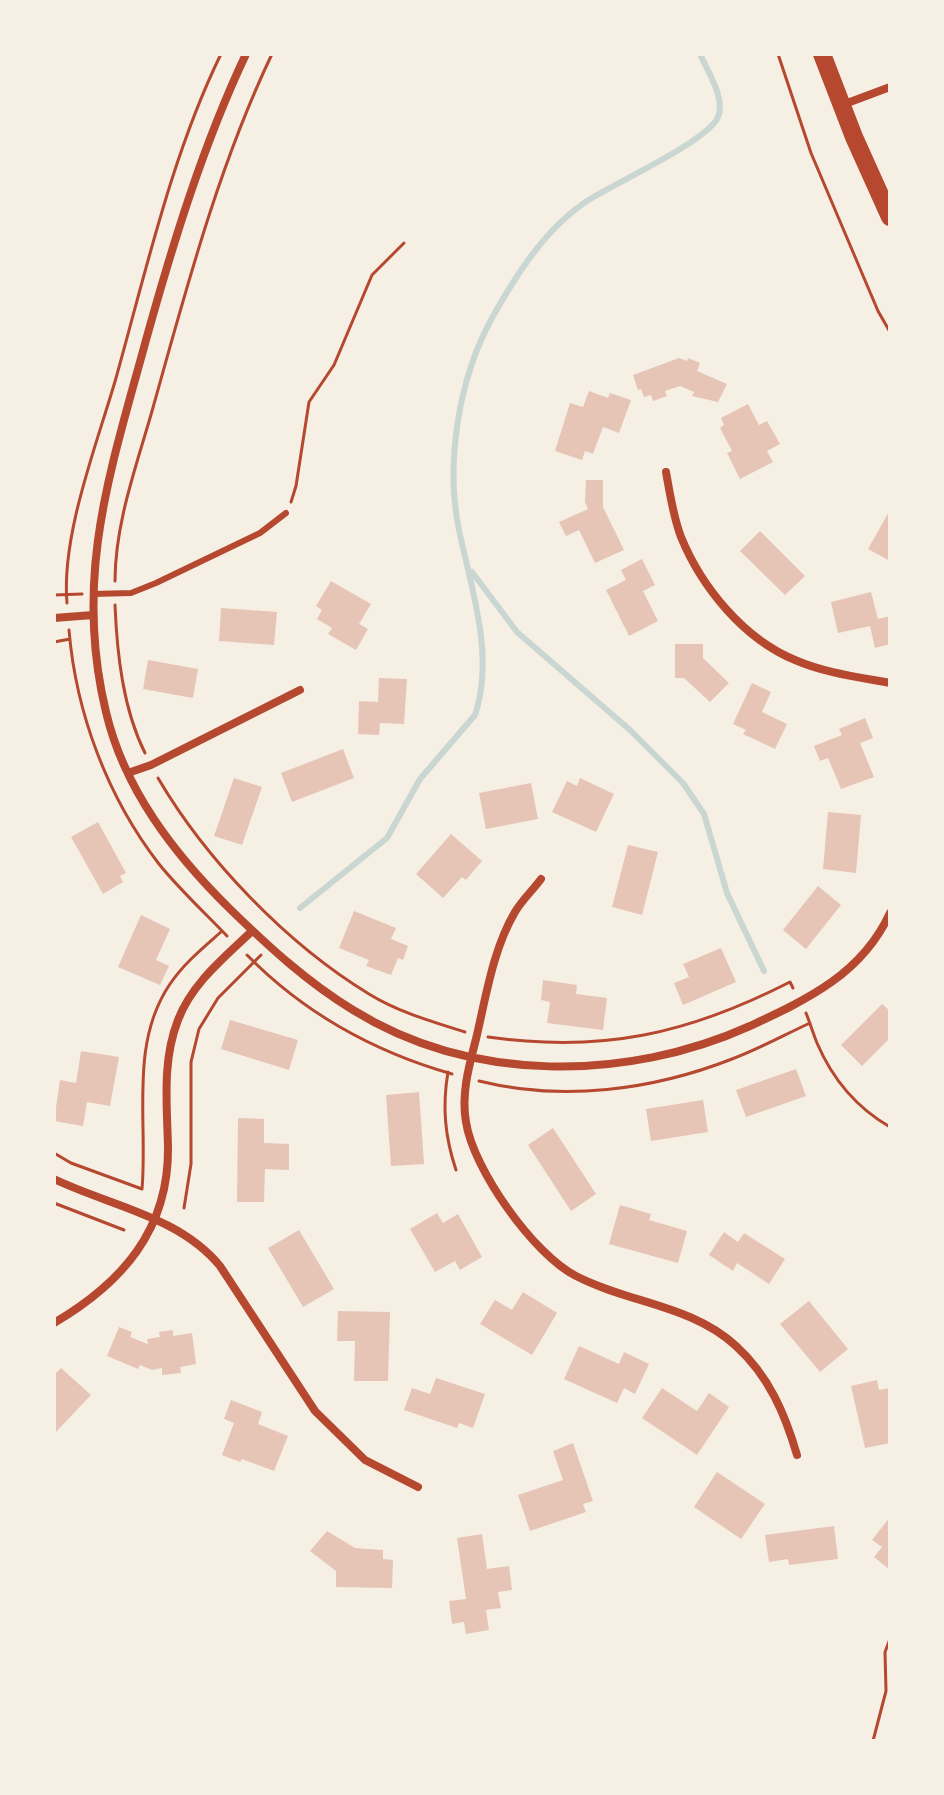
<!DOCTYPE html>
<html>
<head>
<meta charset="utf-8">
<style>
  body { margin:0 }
  #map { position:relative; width:944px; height:1795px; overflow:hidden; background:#f6efe4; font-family:"DM Sans",sans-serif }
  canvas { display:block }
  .frame { position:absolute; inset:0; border:56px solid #f6efe4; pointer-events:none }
</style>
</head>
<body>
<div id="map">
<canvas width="944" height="1795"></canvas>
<div class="frame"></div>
</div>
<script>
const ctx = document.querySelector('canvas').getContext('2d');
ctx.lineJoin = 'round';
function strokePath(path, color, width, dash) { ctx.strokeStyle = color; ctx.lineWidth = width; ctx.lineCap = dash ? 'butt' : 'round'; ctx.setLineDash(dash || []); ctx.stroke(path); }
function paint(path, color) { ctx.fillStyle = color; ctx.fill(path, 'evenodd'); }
const stream = new Path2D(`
  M472 572 517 632 630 730 683 783 704 814 727 893 764 971
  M300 908 387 838 420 779 475 715C495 655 471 588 459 530 445 462 459 378 492 318 516 275 545 229 587 201 614 183 707 142 718 117 726 99 707 70 700 54`);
const building = new Path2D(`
  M679 358 687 361 688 358 700 363 697 371 727 384 718 402 692 396 694 392 680 386 665 391 667 396 653 401 651 395 644 397 641 389 638 390 633 375Z
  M589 391 608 398 610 393 631 400 619 433 603 427 593 454 585 451 582 460 555 451 570 403 583 407Z
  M748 404 759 425 767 421 780 444 767 451 773 462 740 479 727 453 732 451 720 428 724 425 721 418Z
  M586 480H603V507L624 550 595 563 579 530 566 536 559 522 588 509 585 502Z
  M890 510V561L868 549Z
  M760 531 805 576 785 595 740 551Z
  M642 559 655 585 643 591 658 621 629 636 606 590 626 580 621 570Z
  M331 581 371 604 359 624 368 629 356 650 328 634 332 628 317 619 322 610 316 606Z
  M871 592 878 619 890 616V644L875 648 870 626 838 633 831 602Z
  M221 608 277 612 274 645 219 641Z
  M675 644H703V658L729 683 710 702 684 678H675Z
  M148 660 198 669 193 698 143 689Z
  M379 678 407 679 404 724 380 723 379 735 358 734 359 701 378 702Z
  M752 683 771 692 762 712 787 724 775 749 743 734 746 730 733 724Z
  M865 718 873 738 860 743 874 777 841 789 828 758 820 761 814 746 842 735 839 729Z
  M343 749 354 778 292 802 281 773Z
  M234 778 262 787 242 845 214 836Z
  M580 778 614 794 596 832 552 812 567 781 577 786Z
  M531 783 538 819 486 829 479 793Z
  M828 812 861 815 856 873 823 869Z
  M98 822 126 873 120 876 123 882 103 894 71 837Z
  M451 834 482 861 466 880 462 877 443 898 416 874Z
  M628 845 658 852 642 915 612 907Z
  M818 886 841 905 806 949 783 930Z
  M354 911 396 928 391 939 408 946 403 960 398 958 391 975 366 966 369 960 339 948Z
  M141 915 170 929 156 960 169 966 160 985 118 967Z
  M721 948 736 982 683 1005 674 983 689 977 683 964Z
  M543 980 577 985 576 994 607 998 603 1030 547 1023 550 1002 541 1000Z
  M882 1004 890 1011V1038L862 1066 841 1045Z
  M230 1020 298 1040 289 1070 221 1049Z
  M81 1051 119 1057 110 1106 87 1102 83 1126 54 1121 60 1080 76 1083Z
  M796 1069 806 1096 746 1117 736 1090Z
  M419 1092 424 1164 391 1166 386 1095Z
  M703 1100 708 1132 651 1141 646 1109Z
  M238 1118 264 1119V1143L289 1144V1170L265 1169 264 1202H237Z
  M553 1128 596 1194 571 1211 528 1145Z
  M620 1205 651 1214 649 1220 687 1231 678 1263 609 1244Z
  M437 1213 443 1223 458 1214 482 1257 460 1270 455 1261 435 1272 410 1229Z
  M299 1230 334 1289 303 1307 268 1248Z
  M724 1232 738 1242 744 1233 785 1259 769 1284 737 1263 733 1271 709 1255Z
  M523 1292 557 1313 532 1355 480 1324 495 1300 512 1310Z
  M809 1301 848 1349 820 1372 780 1324Z
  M338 1311 390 1312 388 1381H354L355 1341H337Z
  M119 1327 132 1332 130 1337 148 1344 147 1339 160 1337 159 1332 173 1330V1336L192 1333 196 1364 180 1367 181 1373 162 1375V1368L152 1370 140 1365 138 1369 107 1356Z
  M579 1346 619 1364 624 1352 649 1364 635 1394 624 1388 617 1403 564 1379Z
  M61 1368 91 1395 54 1434V1375Z
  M436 1378 485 1394 473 1428 459 1423 457 1428 404 1410 412 1388 430 1394Z
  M877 1380 879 1390 890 1388V1443L865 1448 851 1386Z
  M662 1388 697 1411 709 1393 729 1407 697 1455 642 1418Z
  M231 1400 262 1412 258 1424 288 1436 274 1471 242 1459 240 1462 222 1455 234 1423 224 1419Z
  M573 1443 593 1501 583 1504 586 1512 530 1531 518 1495 563 1480 553 1451Z
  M717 1472 765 1504 741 1539 694 1507Z
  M890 1517V1570L874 1557 882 1547 872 1540Z
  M834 1526 838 1559 789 1565 788 1559 769 1562 765 1535Z
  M327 1531 355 1548 383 1550V1559L393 1560 392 1588 336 1587V1571L310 1551Z
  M482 1534 487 1569 509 1566 512 1590 498 1592 501 1608 486 1610 489 1630 466 1634 464 1622 452 1624 449 1601 466 1599 457 1538Z`);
const path = new Path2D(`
  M778 54 811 153 878 311 890 332
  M291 502 296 486 309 402 334 365 372 275 404 243
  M115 581C115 521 138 462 154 404 187 286 219 165 272 54
  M54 595 82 594
  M67 603C61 535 97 444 116 378 146 271 172 154 221 54
  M115 605C117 654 123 709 145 753
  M69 630C76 714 108 798 159 864 180 890 204 912 227 936
  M54 642 70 639
  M158 778C206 860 287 944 369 994 398 1012 433 1022 465 1032
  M247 955C304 1013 375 1052 452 1074
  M806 1013C810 1023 813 1033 817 1043 832 1078 857 1108 890 1127
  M488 1037C603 1053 688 1034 790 982L793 988
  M448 1072C442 1107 445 1137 456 1170
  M479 1081C562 1102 653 1090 732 1059 759 1049 784 1035 810 1023
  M54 1153 71 1163 142 1189C148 1121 129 1044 170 984 184 963 204 947 222 931
  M54 1203 124 1230
  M184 1208 191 1164V1062L199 1029 218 998 261 955
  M712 1741H726
  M873 1741 886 1691 885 1652 890 1639`);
const service = new Path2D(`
  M93 594 131 593 156 583 260 533 286 513`);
const minor = new Path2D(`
  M246 54C203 145 173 243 146 340 111 469 73 576 106 712 124 789 174 854 230 909 268 946 307 982 353 1010 471 1083 626 1082 750 1026 808 999 862 974 890 913
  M842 105 890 87
  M666 472C670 494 673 516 681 537 702 588 744 639 795 660 825 673 858 677 890 683
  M54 618 93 615
  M128 773 151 765 300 690
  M541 879C533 890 522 900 515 912 493 949 486 997 476 1039 469 1066 461 1094 466 1122 473 1169 534 1255 576 1276 628 1303 692 1305 736 1346 769 1376 785 1414 797 1455
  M54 1179C110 1206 179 1216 220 1266L315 1411 365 1460 418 1487
  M54 1323C122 1283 169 1230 168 1147 167 1104 162 1061 178 1020 192 983 225 957 252 931`);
const primary = new Path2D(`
  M822 54 854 137 890 217`);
strokePath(stream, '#c9d6d2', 6);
paint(building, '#e6c5b7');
strokePath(path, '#b5482f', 3);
strokePath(service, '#b5482f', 6);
strokePath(minor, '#b5482f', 8);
strokePath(primary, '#b5482f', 18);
</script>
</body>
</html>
